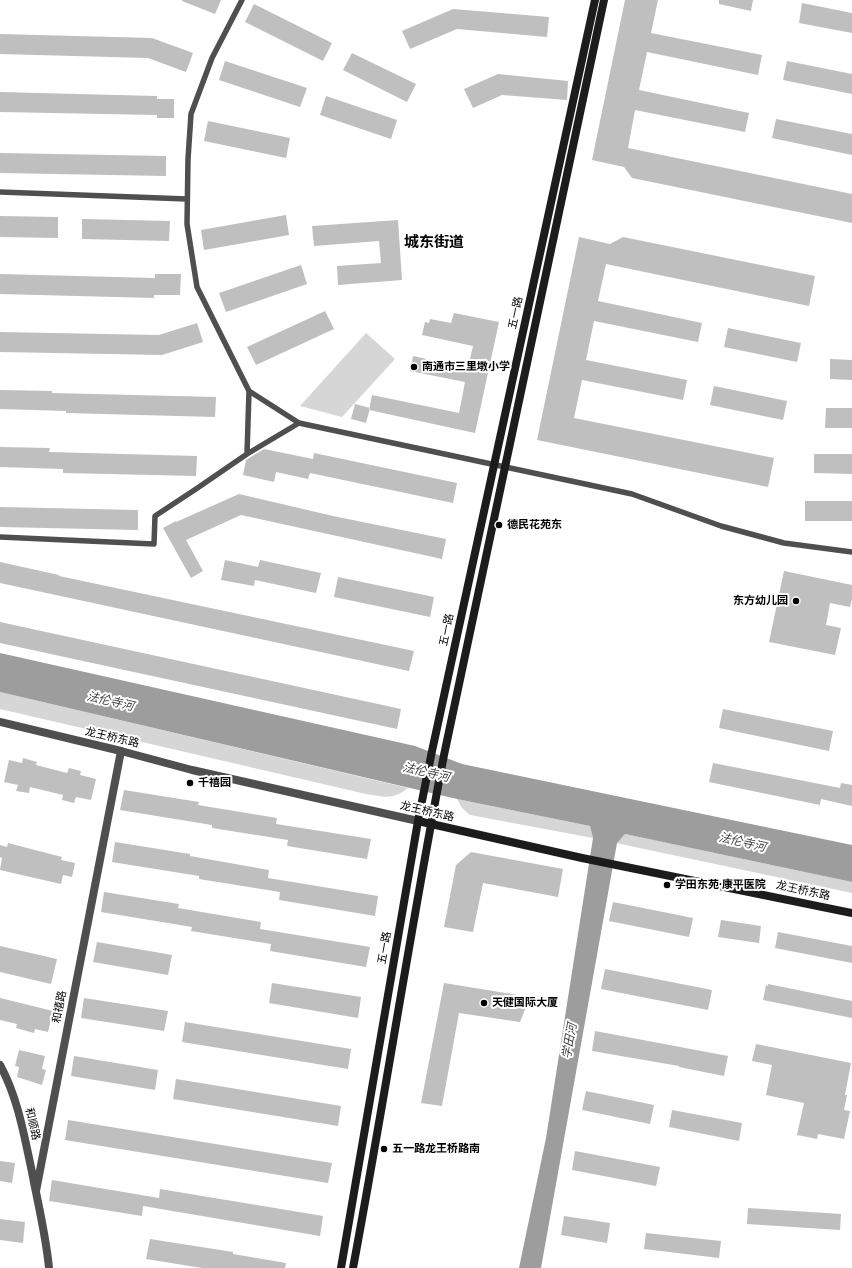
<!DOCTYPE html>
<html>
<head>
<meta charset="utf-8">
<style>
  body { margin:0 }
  canvas { display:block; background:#fff }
</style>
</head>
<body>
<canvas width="852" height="1268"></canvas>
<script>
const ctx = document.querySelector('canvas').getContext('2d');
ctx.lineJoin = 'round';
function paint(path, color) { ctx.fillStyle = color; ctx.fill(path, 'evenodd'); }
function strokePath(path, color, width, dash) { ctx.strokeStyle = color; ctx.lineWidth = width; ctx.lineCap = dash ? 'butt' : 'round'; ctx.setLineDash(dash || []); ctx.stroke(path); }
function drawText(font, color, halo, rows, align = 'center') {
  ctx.font = font + ' "DM Sans","Noto Sans SC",sans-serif'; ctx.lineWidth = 4; ctx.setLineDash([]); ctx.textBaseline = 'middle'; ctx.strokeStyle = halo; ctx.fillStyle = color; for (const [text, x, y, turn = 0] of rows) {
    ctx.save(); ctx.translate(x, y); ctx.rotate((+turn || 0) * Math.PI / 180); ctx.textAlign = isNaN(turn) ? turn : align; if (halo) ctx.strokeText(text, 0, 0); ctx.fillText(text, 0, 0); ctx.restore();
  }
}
const green = new Path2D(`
  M366 333 395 359 342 417 300 406Z
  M0 692 408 788C393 800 384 797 366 794L0 709Z
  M457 799 590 826 593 838 470 815 462 808Z
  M625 834 852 882V893L616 843Z`);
const water = new Path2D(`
  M0 653 415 746 462 764 852 845V882L625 834 617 843 541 1268H519L546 1138 593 838 590 826 457 799 0 692Z`);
const building = new Path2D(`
  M182 0H221L215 14 182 1Z
  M625 0H658L651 33 762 55 758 75 647 52 639 90 749 113 745 132 635 110 628 148 852 194V223L632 178 624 167 592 160Z
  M719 0H753L751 11 719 4Z
  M802 3 852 13V33L799 23Z
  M254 4 332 43 323 61 245 22Z
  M453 9 549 17 547 37 457 29 410 49 402 31Z
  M0 34 152 38 193 53 186 72 148 58 0 54Z
  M352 53 416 84 407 102 343 70Z
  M225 61 307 88 300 107 219 80Z
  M787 61 852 74V94L783 80Z
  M498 74 568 81 567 100 502 95 473 108 464 89Z
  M0 92 157 96V99H174V118H157V115L0 112Z
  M326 96 397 120 391 139 320 115Z
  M776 119 852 134V155L772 138Z
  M208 121 290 138 286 158 204 141Z
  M0 153 166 156V176L0 173Z
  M286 215 289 235 204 250 201 230Z
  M0 216 58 217V238L0 237Z
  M82 219 170 221 169 241 82 239Z
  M398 220 402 280 338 285 337 266 381 263 379 241 314 246 312 226Z
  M579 237 610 244 623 237 815 276 809 306 606 264 598 301 702 323 698 342 594 321 586 360 687 380 683 400 582 380 574 418 774 458 768 487 537 440Z
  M301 265 307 284 226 312 219 293Z
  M0 274 155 278V274H181L180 295H154V298L0 294Z
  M325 311 334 329 256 365 247 347Z
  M454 313 499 322 475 433 369 410 372 395 459 413 465 382 410 371 413 356 468 368 473 346 422 335 425 322 429 323 430 319 451 323Z
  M197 323 203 342 162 355 0 352V332L159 335Z
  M728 328 801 343 797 362 724 347Z
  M830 359 852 360V380L830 379Z
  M714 386 787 401 783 420 710 405Z
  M0 390 52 391V393L216 397 215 417 66 413V411L0 409Z
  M355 404 370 408 366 423 351 419Z
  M826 408H852V428H825Z
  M0 447 50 448 49 452 197 456 196 476 63 473V469L0 467Z
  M264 449 313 459 314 453 457 483 453 503 310 473 308 479 276 472 274 482 243 475 246 460Z
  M814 454H852V474L814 473Z
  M239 494 333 516 446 539 442 559 241 515 186 540 203 571 191 578 163 528 176 521V522Z
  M805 501H852V521H805Z
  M0 507 138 510V530L0 527Z
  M225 560 258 567 260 560 321 573 316 593 255 580 254 586 221 580Z
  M0 562 59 575V576L414 651 409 671 0 583Z
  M784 571 852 585V599L850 607 830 603 826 625 841 628 835 655 769 642Z
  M338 577 434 597 430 617 334 597Z
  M0 622 401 709 397 729 0 643Z
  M723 709 833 731 829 751 719 728Z
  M23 758 37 762 36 765 67 773 69 768 81 771 80 775 96 779 91 800 76 797 74 803 62 800 63 795 30 787 29 793 16 791 18 785 4 782 9 760 22 763Z
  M713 763 840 788 841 783 852 785V806L821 799 820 805 709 782Z
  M124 790 199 802 198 805 277 818 276 824 371 839 367 859 287 846 288 840 212 828V825L120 810Z
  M115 842 190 854V856L269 870 268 878 378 896 375 916 279 900 280 892 199 879V876L112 862Z
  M8 843 62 857 61 860 75 863 72 877 63 875 61 884 0 870 2 858 0 857V845L7 847Z
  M471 852 563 869 558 897 483 883 473 932 444 927 456 865Z
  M104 892 179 904 178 908 261 922 260 929 370 947 366 967 270 951 271 944 191 931 192 927 101 912Z
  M613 902 693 918 689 937 609 921Z
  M721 920 761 926 759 943 718 937Z
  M778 932 852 946V963L775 948Z
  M97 942 172 955 168 975 93 962Z
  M0 946 57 959 51 984 0 972Z
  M605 969 712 990 708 1010 601 989Z
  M272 983 361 997 358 1018 269 1003Z
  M444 983 530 997 520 1022 459 1013 442 1106 421 1103Z
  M768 984 852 1001V1018L763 1000 766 985 768 986Z
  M0 998 53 1011 48 1032 35 1029 34 1033 16 1028 17 1024 0 1020Z
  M84 998 168 1011 164 1031 81 1018Z
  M185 1022 351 1049 348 1069 182 1042Z
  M595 1031 728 1056 724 1076 679 1067V1066L592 1051Z
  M756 1044 851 1063 845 1095H847L844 1110 850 1111 844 1139 818 1134 817 1139 797 1135 804 1103 766 1095 772 1065 752 1061Z
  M19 1050 45 1056 42 1069 46 1070 42 1085 17 1077 19 1067 15 1066Z
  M74 1056 158 1070 155 1090 71 1076Z
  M176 1079 341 1106 338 1126 173 1099Z
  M586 1091 654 1105 650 1124 582 1110Z
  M672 1110 742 1123 739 1141 669 1127Z
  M68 1120 332 1163 328 1183 65 1140Z
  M575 1151 660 1167 656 1186 572 1170Z
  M0 1161 15 1163 12 1183 0 1181Z
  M52 1180 159 1198 160 1189 323 1216 320 1236 143 1206 142 1216 49 1201Z
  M748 1208 841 1214 840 1230 747 1224Z
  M564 1216 610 1223 607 1243 561 1235Z
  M0 1219 25 1222 23 1243 0 1240Z
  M646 1233 721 1241 719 1258 644 1249Z
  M150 1239 233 1252V1254L286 1263 285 1268H202L146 1259Z`);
const service = new Path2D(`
  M242 0 212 58 191 114 188 159 187 224 197 287 249 391 247 454 299 423
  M0 192 187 199
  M249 391 299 423 632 494 721 526 784 543 852 552
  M0 537 154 544 155 516 196 489 247 454`);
const minor = new Path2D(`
  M0 1065C18 1098 24 1135 32 1172 38 1204 46 1236 49 1268
  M36 1191 121 751`);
const tertiary = new Path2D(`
  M0 722 121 751 192 770 418 821`);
const secondary = new Path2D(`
  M418 821 582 858 852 913
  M341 1268 418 821 432 751 595 0
  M353 1268C385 1097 411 926 444 755L604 0`);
const markers = [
  [414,367,4,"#000"],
  [499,525,4,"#000"],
  [796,601,4,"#000"],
  [190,783,4,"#000"],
  [667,885,4,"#000"],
  [484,1003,4,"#000"],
  [384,1149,4,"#000"]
];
const streetNames = [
  ["五一路",516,313,-78],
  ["五一路",447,630,-78],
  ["龙王桥东路",112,738,13],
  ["龙王桥东路",427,812,13],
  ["龙王桥东路",803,891,12],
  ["五一路",385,948,-80],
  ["和禧路",60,1007,-79],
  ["和顺路",32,1124,77]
];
const poiNames = [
  ["南通市三里墩小学",422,367],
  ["德民花苑东",507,525],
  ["东方幼儿园",788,601,"right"],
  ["千禧园",198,783],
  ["学田东苑·康平医院",675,885],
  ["天健国际大厦",492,1003],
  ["五一路龙王桥路南",392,1149]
];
const waterNames = [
  ["法伦寺河",110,702,13],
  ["法伦寺河",426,773,13],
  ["法伦寺河",742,843,13],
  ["学田河",570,1041,-80]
];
const districtNames = [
  ["城东街道",434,243]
];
paint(green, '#d6d6d6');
paint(water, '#9d9d9d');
paint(building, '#bfbfbf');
strokePath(service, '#4f4f4f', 5.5);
strokePath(minor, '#4f4f4f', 8);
strokePath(tertiary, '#4f4f4f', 8);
strokePath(secondary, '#1c1c1c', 8);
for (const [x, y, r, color] of markers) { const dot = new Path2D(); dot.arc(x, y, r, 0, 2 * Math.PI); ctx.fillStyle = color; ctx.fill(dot); strokePath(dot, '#fff', 1.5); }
drawText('11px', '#000', '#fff', streetNames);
drawText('bold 11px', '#000', '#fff', poiNames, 'left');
drawText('italic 12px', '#3e3e3e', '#fff', waterNames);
drawText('bold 15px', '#000', '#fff', districtNames);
</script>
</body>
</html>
